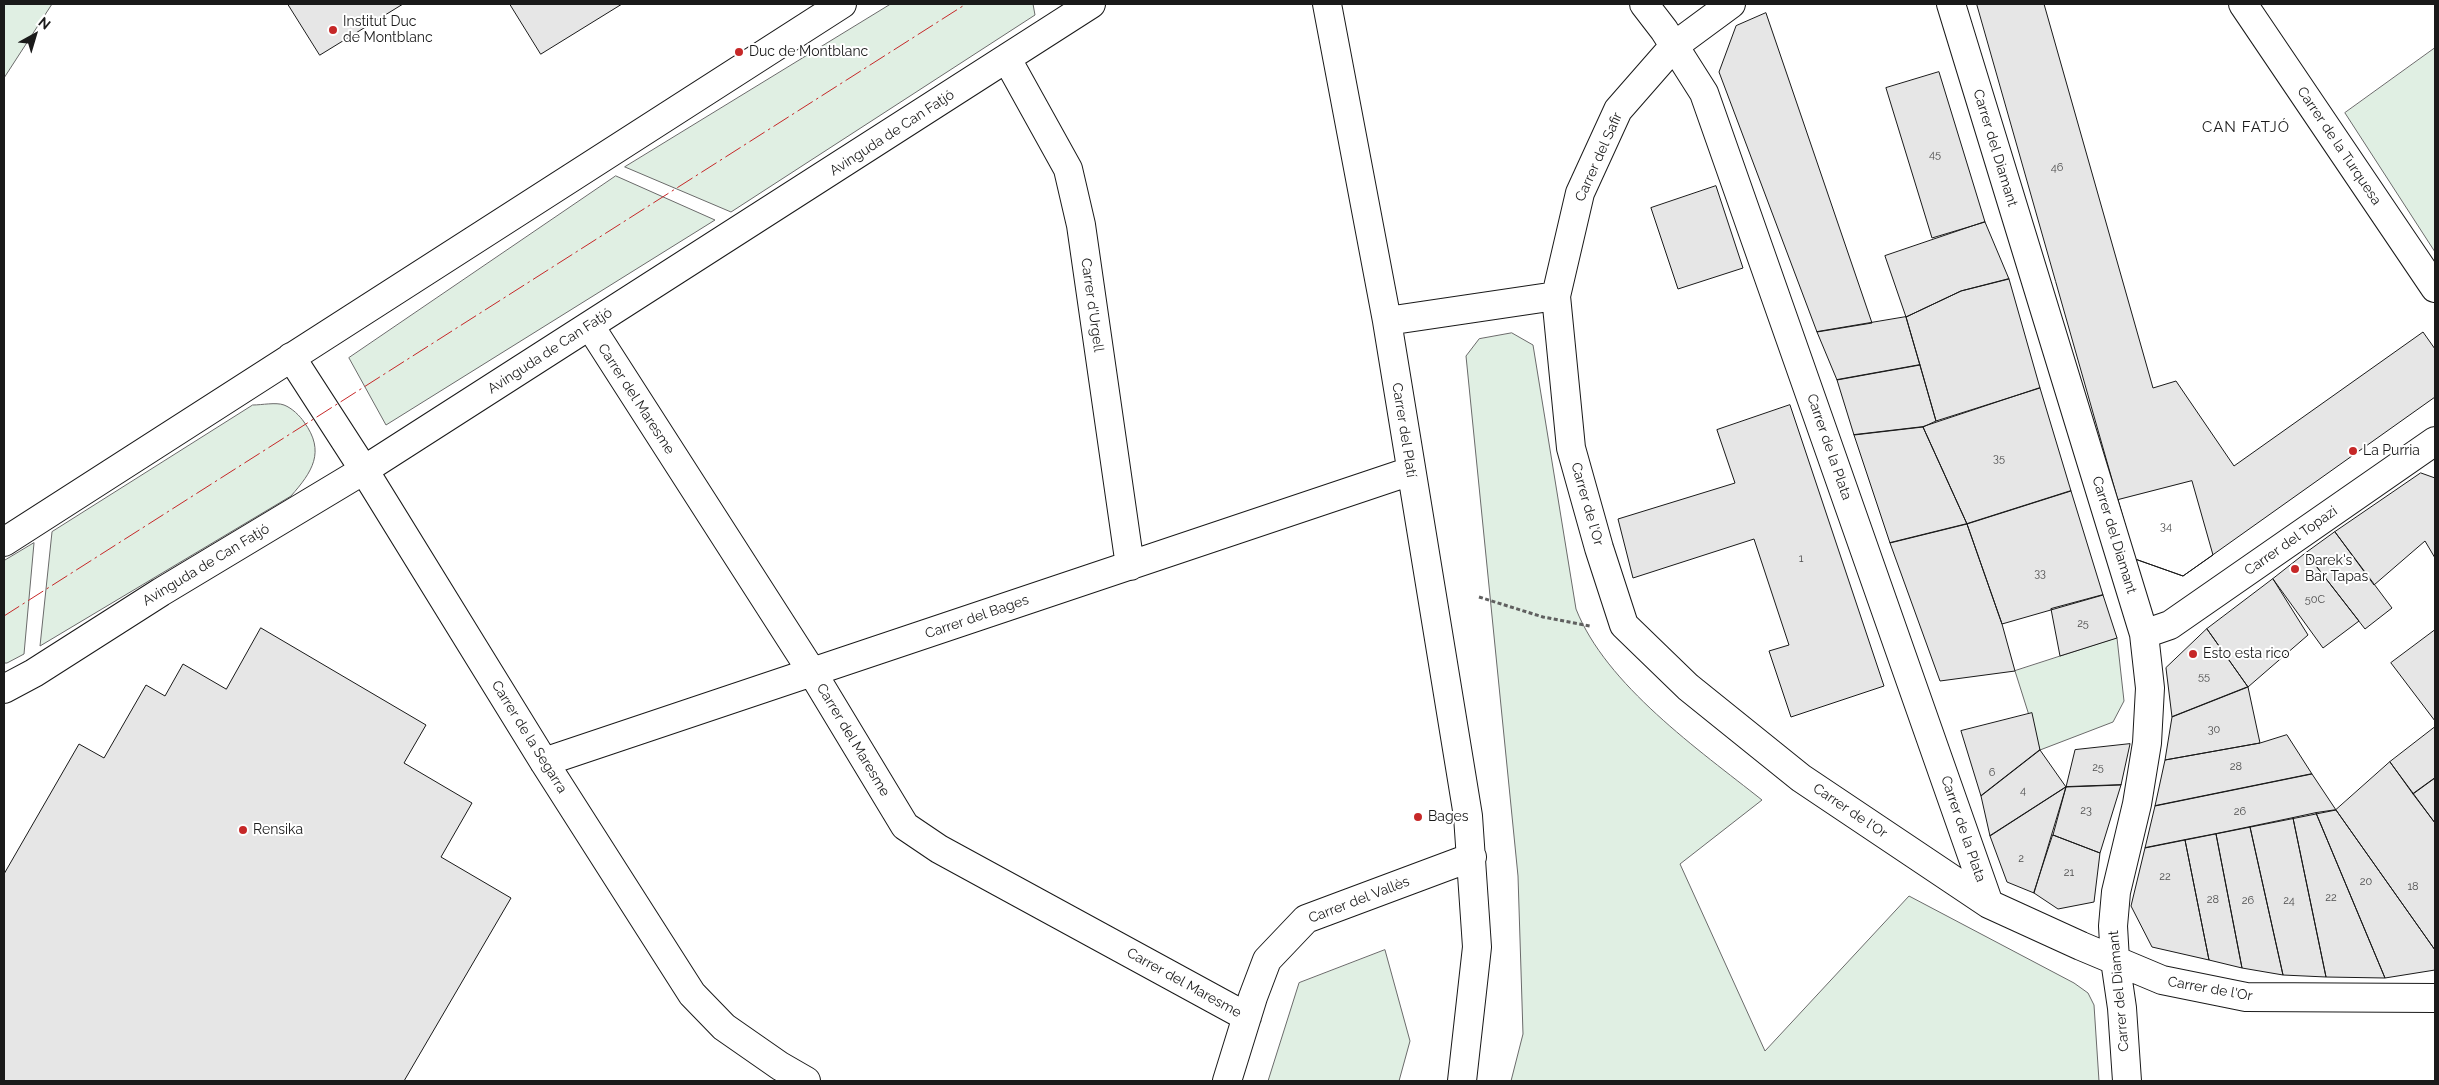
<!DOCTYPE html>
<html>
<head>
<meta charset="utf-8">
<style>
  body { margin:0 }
  #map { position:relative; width:2439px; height:1085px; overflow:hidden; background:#fff; font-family:Raleway,sans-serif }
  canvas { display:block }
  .frame { position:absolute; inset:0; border:5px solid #1a1a1a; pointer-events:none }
  .north { position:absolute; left:10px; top:10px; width:50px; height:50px; -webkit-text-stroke:4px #fff; paint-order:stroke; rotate:39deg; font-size:14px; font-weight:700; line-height:20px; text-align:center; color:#1a1a1a }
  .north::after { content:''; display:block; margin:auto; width:18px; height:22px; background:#1a1a1a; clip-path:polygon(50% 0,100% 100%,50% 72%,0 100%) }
</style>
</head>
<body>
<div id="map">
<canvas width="2439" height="1085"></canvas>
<div class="frame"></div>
<div class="north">N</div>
</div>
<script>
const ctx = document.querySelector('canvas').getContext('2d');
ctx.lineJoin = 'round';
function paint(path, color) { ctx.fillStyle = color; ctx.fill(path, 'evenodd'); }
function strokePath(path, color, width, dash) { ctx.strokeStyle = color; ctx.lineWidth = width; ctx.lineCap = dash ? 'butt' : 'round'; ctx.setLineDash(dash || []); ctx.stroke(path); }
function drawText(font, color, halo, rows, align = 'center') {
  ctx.font = font + ' Raleway,sans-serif'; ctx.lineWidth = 4; ctx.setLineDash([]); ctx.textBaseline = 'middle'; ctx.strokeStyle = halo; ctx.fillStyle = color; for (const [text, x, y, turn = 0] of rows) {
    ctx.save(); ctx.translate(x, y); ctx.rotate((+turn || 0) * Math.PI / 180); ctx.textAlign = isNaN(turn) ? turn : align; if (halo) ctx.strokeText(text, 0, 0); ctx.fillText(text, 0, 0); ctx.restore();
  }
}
const green = new Path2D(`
  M4 4H52L4 78Z
  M891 4H1033L1035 15 731 212 625 167Z
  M2435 48V252L2345 113Z
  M616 176 715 220 386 425 349 358Z
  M1512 333 1533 345 1576 609C1606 685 1699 750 1762 800L1680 864 1765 1051 1909 896 2074 983 2088 993 2094 1005 2099 1081H1511L1523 1034 1518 876 1466 356 1479 339Z
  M253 405C262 405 276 402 284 405 292 408 300 416 304 422 326 452 312 472 291 496L40 646 52 532Z
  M34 543 24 654 7 663H4V561Z
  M2117 638 2124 701 2113 722 2040 750 2015 671Z
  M1385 950 1410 1041 1399 1081H1268L1299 983Z`);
const building = new Path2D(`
  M288 4H403L320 55Z
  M510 4H622L541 54Z
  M1977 4H2044L2153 388 2176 381 2234 466 2423 332 2435 349V397L2183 576 2135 559Z
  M1766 13 1872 323 1817 332 1719 72 1736 26Z
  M1939 72 1985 222 1932 238 1886 88Z
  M1716 186 1743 268 1678 289 1651 208Z
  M1985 222 2009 279 1961 291 1906 317 1885 256Z
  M2009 279 2040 388 1936 421 1906 317 1961 291Z
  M1906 317 1920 365 1837 380 1817 332Z
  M1920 365 1936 421 1923 427 1854 435 1837 380Z
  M2040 388 2071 491 1967 524 1923 427Z
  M1790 405 1884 686 1791 717 1769 651 1789 645 1754 539 1633 578 1618 519 1735 483 1717 430Z
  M1923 427 1967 524 1890 543 1854 435Z
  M2421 473 2435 478V558L2425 541 2374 585 2335 532Z
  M2192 481 2213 555 2183 576 2135 559 2118 500Z
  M2071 491 2103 595 2002 624 1967 524Z
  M1967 524 2002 624 2015 671 1940 681 1890 543Z
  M2335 532 2392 608 2365 629 2306 553Z
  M2306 553 2359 621 2323 648 2273 579Z
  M2273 579 2308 635 2248 687 2207 629Z
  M2103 595 2117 638 2060 656 2051 609Z
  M261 628 426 725 404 763 472 803 441 857 511 898 404 1081H4V874L79 744 104 758 146 685 165 696 183 664 226 689Z
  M2207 629 2248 687 2172 717 2166 668Z
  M2435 630V721L2391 663Z
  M2248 687 2260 743 2165 760 2172 717Z
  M2032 713 2040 750 1981 796 1961 731Z
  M2435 727V778L2413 794 2390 762Z
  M2287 735 2312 774 2155 806 2165 760 2260 743Z
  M2130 744 2121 785 2066 787 2075 750Z
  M2040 750 2066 787 1990 836 1981 796Z
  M2390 762 2435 823V950L2336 810Z
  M2312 774 2336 810 2145 848 2155 806Z
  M2435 778V823L2413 794Z
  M2121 785 2100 853 2053 835 2066 787Z
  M2066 787 2034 893 2007 882 1990 836Z
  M2336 810 2435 950V970L2385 978 2316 813Z
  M2316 813 2385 978 2326 977 2293 818Z
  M2293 818 2326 977 2283 975 2250 827Z
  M2250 827 2283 975 2242 968 2216 834Z
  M2216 834 2242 968 2209 960 2185 840Z
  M2053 835 2100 853 2094 902 2058 909 2034 893Z
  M2185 840 2209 960 2152 947 2131 906 2145 848Z`);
const path = new Path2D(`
  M1479 597 1543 617 1590 626`);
const minor = new Path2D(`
  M1327 4 1387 321 1468 816 1477 947 1462 1081
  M1644 4 1664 30 1704 93 1989 904
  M1731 4 1674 46 1618 110 1580 193 1556 296 1571 448 1599 548 1624 625 1688 687 1801 778 1989 904 2081 946 2162 980 2246 997 2435 998
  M1951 4 2144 634 2150 688 2147 743 2137 804 2116 892 2113 926 2115 960 2122 1008 2127 1081
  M2243 4 2435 288
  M1007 59 1068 169 1081 225 1130 566
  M1387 321 1556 296
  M590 326 812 672 905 826 939 849 1247 1017
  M291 357 364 470 544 762 692 994 724 1027 780 1066 806 1081
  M4 542 842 4
  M2144 634 2170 625 2435 441
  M4 689 34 673 161 592 364 470 1091 4
  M544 762 1411 471
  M1227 1081 1253 997 1267 960 1306 919 1472 857`);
const power = new Path2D(`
  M4 616 966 4`);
const markers = [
  [333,30,5,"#c62828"],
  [739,52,5,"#c62828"],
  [2353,451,5,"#c62828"],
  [2295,569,5,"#c62828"],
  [2193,654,5,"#c62828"],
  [1418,817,5,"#c62828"],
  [243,830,5,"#c62828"]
];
const numberNames = [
  ["45",1935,155],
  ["46",2057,168],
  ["35",1999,459],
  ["34",2166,527],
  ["1",1801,559],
  ["33",2040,574],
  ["50C",2315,600],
  ["25",2083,624],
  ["55",2204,677],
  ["30",2214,730],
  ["28",2236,767],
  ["25",2098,768],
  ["6",1992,773],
  ["4",2023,791],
  ["23",2086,811],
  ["26",2240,812],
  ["2",2021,859],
  ["21",2069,873],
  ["22",2165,877],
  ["20",2366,882],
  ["18",2413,887],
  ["22",2331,898],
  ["28",2213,900],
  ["26",2248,901],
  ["24",2289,901]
];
const poiNames = [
  ["Institut Duc",343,22],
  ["de Montblanc",343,38],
  ["Duc de Montblanc",749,52],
  ["La Purria",2363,451],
  ["Darek's",2305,561],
  ["Bar Tapas",2305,577],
  ["Esto esta rico",2203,654],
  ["Bages",1428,817],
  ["Rensika",253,830]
];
const streetNames = [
  ["Avinguda de Can Fatjó",892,133,-33],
  ["Carrer de la Turquesa",2339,146,56],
  ["Carrer del Diamant",1995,148,73],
  ["Carrer del Safir",1599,157,-66],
  ["Carrer d'Urgell",1092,305,82],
  ["Avinguda de Can Fatjó",550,351,-33],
  ["Carrer del Maresme",636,399,57],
  ["Carrer del Platí",1404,430,81],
  ["Carrer de la Plata",1829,447,71],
  ["Carrer de l'Or",1587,504,74],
  ["Carrer del Diamant",2114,535,73],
  ["Carrer del Topazi",2291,541,-35],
  ["Avinguda de Can Fatjó",206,565,-31],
  ["Carrer del Bages",977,617,-19],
  ["Carrer de la Segarra",529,737,58],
  ["Carrer del Maresme",853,740,59],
  ["Carrer de l'Or",1850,811,34],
  ["Carrer de la Plata",1963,829,71],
  ["Carrer del Vallès",1359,900,-21],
  ["Carrer del Maresme",1184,983,29],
  ["Carrer de l'Or",2210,989,10],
  ["Carrer del Diamant",2119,991,-95]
];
const neighbourhoodNames = [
  ["CAN FATJÓ",2246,127]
];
paint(green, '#e0efe3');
strokePath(green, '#6a6a6a', 1);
paint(building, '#e6e6e6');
strokePath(building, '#1a1a1a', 1);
strokePath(minor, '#1a1a1a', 30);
strokePath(path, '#5f5f5f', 3, [4, 2.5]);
strokePath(minor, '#fff', 28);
strokePath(power, '#c62828', 1, [18, 4, 2.5, 4]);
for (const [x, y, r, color] of markers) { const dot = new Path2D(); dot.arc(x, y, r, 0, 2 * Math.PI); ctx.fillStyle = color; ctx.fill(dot); strokePath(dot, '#fff', 2); }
drawText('11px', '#4d4d4d', null, numberNames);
drawText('14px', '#1a1a1a', '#fff', poiNames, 'left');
drawText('14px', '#1a1a1a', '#fff', streetNames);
ctx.letterSpacing = '1px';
drawText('15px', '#1a1a1a', '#fff', neighbourhoodNames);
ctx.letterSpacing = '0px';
</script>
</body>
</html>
